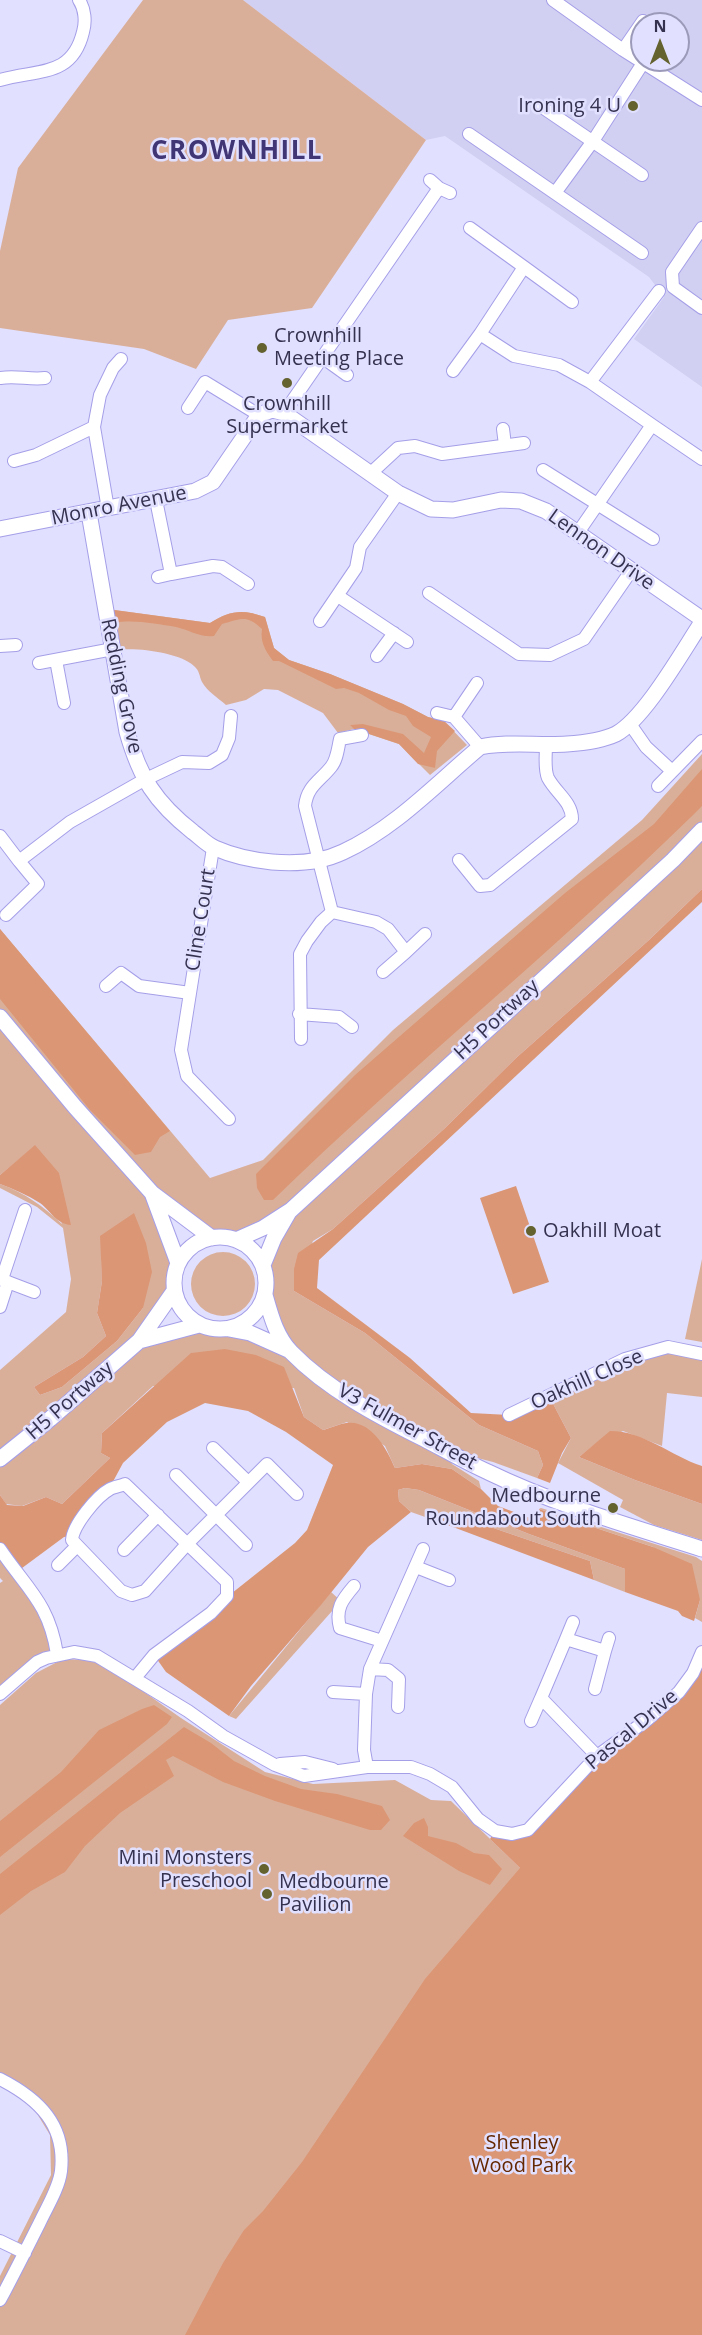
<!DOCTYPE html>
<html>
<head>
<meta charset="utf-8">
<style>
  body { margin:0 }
  #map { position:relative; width:702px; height:2335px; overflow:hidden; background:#e1e0ff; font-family:"Open Sans",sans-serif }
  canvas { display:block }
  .north { position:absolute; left:630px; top:12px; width:60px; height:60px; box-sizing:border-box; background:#e1e0ff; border:2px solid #9c9ab9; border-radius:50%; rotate:0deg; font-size:16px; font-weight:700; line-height:24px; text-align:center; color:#353250 }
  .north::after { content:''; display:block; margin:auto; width:21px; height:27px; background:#64622f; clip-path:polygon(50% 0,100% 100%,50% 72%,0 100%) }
</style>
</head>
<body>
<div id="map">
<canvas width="702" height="2335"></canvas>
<div class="north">N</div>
</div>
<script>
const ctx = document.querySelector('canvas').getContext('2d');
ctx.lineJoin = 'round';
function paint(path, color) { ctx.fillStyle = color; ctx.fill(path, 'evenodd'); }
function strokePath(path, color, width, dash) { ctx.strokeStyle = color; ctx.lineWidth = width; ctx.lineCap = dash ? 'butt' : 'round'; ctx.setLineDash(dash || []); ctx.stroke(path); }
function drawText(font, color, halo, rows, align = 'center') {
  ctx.font = font + ' "Open Sans",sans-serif'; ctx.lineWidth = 5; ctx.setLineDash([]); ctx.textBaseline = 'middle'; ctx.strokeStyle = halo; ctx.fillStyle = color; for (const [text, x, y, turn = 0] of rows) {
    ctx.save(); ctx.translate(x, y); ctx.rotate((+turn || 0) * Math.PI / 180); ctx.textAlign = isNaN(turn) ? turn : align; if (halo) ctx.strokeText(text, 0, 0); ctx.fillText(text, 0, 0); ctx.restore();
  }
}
const built = new Path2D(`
  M243 0H702V387L634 339 664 297 649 277 445 136 426 140ZM642 24H678V60H642Z`);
const green = new Path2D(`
  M143 0H243L426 140 312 308 228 320 196 369 144 349 0 328V251L18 168Z
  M107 609 210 623C230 610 243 609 265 617L274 648 289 660 330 674 403 704 428 717 444 721 467 745 430 775 399 744 354 729 338 733 323 713 278 690 264 689 246 700 226 705C218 698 207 691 202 682 199 676 200 671 194 666 181 653 136 647 118 650Z
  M702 754V889L649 940 516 1058 445 1128 333 1229 313 1241 294 1291 365 1333 479 1425 538 1451 543 1465 537 1478 493 1462 446 1450 452 1464 479 1481 481 1489 452 1469 422 1464 395 1468 385 1446 347 1422 323 1430 304 1417 294 1388 153 1386 102 1433 101 1453 110 1458 62 1504 46 1497 22 1506 6 1504 0 1495V1370L66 1312 71 1279 63 1228 37 1207 0 1188V1184C25 1193 43 1206 62 1224L35 1146 0 1175V929L210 1178 263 1160 393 1030 642 820ZM153 1194 212 1238 236 1240 290 1211 263 1265 266 1278 265 1295 289 1351 228 1329H214L199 1325 139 1340 174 1291V1276L178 1263ZM101 1236 143 1308 117 1341 62 1387 40 1395 34 1387 83 1357 106 1336 97 1313 102 1281Z
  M191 1284a32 32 0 1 1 64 0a32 32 0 1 1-64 0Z
  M702 1259V1342L685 1339Z
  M668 1347 702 1354V1397L667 1393 662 1446 623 1431 594 1445 579 1457 635 1480 702 1504V1540L654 1525 620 1507 623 1500 558 1463 571 1438 549 1396Z
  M405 1488 419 1490 529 1534 625 1569V1592L594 1580 590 1561 467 1519 445 1524 411 1512 399 1501 398 1490Z
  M541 1508 696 1557 702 1561V1622L695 1618 700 1600 653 1547 539 1509Z
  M0 1549 40 1602 57 1654 0 1694V1583L3 1581 0 1578Z
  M331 1592 341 1601 236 1719 229 1716Z
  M63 1659 88 1660 110 1668 181 1718 265 1772 313 1784 395 1780 431 1800 451 1801 520 1868 702 2335H0V2276L51 2175 50 2135 33 2107 0 2074V1705L36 1673Z`);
const forest = new Path2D(`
  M107 609 210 623C230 610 243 609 265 617L274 648 289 660 330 674 403 704 428 717 444 721 455 731 437 751 435 768 418 764 399 744 354 729 350 725 363 724 403 734 424 753 431 737 413 726 406 716 389 710 359 693 344 688 336 689 279 661H273C265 650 260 642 262 629 246 614 241 619 222 624L214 636C201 638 189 630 176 627 157 624 133 619 114 623Z
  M702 769V806L691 817C556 949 409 1068 273 1200H264L257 1188 256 1174 355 1075 565 893 654 824Z
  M702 889V902L319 1260 317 1288 410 1358 471 1413 509 1415 549 1396 571 1438 562 1453 550 1483 537 1478 543 1465 538 1451 479 1425 365 1333 294 1291V1269L298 1253 333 1229 445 1128 516 1058 649 940Z
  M0 929 170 1131 160 1137 151 1152 135 1155 90 1110 0 999Z
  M35 1145 59 1173 71 1225C56 1224 51 1211 40 1203 27 1195 14 1189 0 1184V1175Z
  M516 1186 549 1282 513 1294 480 1198Z
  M134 1213 146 1243 152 1272 143 1308 117 1341 62 1387 40 1395 34 1387 83 1357 106 1336 97 1313 102 1281 100 1236Z
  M225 1349 256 1355 284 1367 304 1417 323 1430C330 1428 339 1424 346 1423 371 1419 387 1449 395 1468L422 1464 452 1469 481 1489 498 1506 535 1520 539 1509 653 1547 692 1564 700 1600 694 1621 682 1616 678 1611 625 1592V1569L529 1534 419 1490 405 1488 398 1490 399 1501 411 1512 368 1547 321 1605 251 1686 229 1716 166 1672 154 1655 295 1543 307 1530 333 1465 286 1432 248 1411 205 1403 167 1422 123 1463 109 1489 72 1536 64 1537 18 1571 0 1549V1495L7 1505 23 1506 46 1497 62 1504 110 1458 101 1453 102 1433 191 1353Z
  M610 1431C644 1431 671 1456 702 1466V1504L635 1480 579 1457Z
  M467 1519 590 1561 594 1580 445 1524Z
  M702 1652V2335H185L223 2263 244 2230 263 2211 302 2162 425 1979 520 1868 490 1839 495 1831 528 1830 597 1756 679 1692Z
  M154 1705 172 1717 167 1724 0 1857V1821L61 1772 99 1730 142 1709Z
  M184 1727 211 1743 234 1761 265 1776 301 1789 337 1794 382 1806 390 1820 381 1830H370L275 1801 223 1782 173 1756 166 1760 174 1776 120 1813 85 1846 65 1872 31 1891 0 1915V1874Z
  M424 1818 428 1827V1836L456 1843 474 1853 489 1855 502 1869 490 1885 459 1871 403 1836 414 1823Z`);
const minor = new Path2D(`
  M553 0 623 50 702 100
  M623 50 643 21
  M0 80C37 69 72 78 83 32 86 22 85 9 79 0
  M542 107 642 175
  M469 134 642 253
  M430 180 439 188
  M555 193 593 141 643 63
  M470 228 524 267
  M702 228 672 272 673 287 702 308
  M480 334 524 267 572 302
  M322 357 347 375
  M453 371 480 334 514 356 559 365 590 382
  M0 378C16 375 29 380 45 378
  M188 408 205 382 259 415
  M284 413 439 188 450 193
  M652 425 590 382 659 291
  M503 429 505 445
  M14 461 36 455 94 427
  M543 470 653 539
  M371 473 398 448 415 446 442 454 524 443
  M156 500 171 574 213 566 222 567 248 584
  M108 509 94 427 100 395 113 368 121 359
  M577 534 652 425 702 459
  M158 577 171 574
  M429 593 519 654 550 655 584 639 631 571
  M338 596 407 642
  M320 621 356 568 360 547 398 493
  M0 646 16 645
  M377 656 394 633
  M56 660 64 703
  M39 663 113 649
  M437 713 454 717 480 747
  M454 717 477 683
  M630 724 646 747 672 771
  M362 735 340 739C338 748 337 760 331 767 320 781 307 786 305 806L332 912 376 922 388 929 406 952 425 934
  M658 786 702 741
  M0 836 19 861 70 822 144 780 182 762 209 763 222 755 229 738 231 716
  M213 848 181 1050 187 1076 229 1119
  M459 860 480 886 490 885 572 819C572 802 556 793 548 778 544 769 546 756 546 745
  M6 915 38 884 19 861
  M383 972 406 952
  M106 986 121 973 139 986 190 993
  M299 1014 339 1017 352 1027
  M301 1039 300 954 307 941 321 922 332 912
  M0 1279 34 1292
  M2 1279 25 1210
  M0 1307 8 1282
  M509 1415 625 1359 668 1347 702 1354
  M213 1448 248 1482
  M176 1475 246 1545
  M0 1549C27 1589 49 1603 57 1654
  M124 1550 158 1515
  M58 1565 77 1546
  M416 1567 449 1580
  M354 1586C342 1600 335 1609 340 1628L382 1641
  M566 1639 573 1622
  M605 1651 609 1638
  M370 1669 388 1670 399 1679 398 1707
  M135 1678 154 1655 211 1613 227 1596V1582L125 1484C120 1486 114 1487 110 1489 97 1496 73 1525 72 1540L121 1591 132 1595 145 1591 188 1543 267 1464 297 1494
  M333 1692 366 1694
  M0 1694 37 1662 46 1658 74 1652 97 1656 188 1711 223 1736 275 1765 304 1776 367 1767H411L430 1774 452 1787 478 1819 495 1831 512 1834 528 1830 597 1756 647 1720 679 1692 693 1673 702 1652
  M541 1698 566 1639 605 1651 595 1689
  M531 1721 541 1698 597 1756
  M280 1764 305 1762 333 1769
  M367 1767 364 1750 366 1694 370 1669 423 1549
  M0 2079C39 2099 66 2125 61 2171 59 2188 47 2207 40 2222 27 2248 14 2274 0 2300
  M0 2241 25 2253`);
const tertiary = new Path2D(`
  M89 513 127 732C140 778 155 802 193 832 200 837 207 845 215 848 233 856 252 860 272 862 295 864 322 862 343 852 395 828 436 784 480 747 508 741 538 746 567 744 582 743 601 741 616 734 645 718 682 652 702 622
  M0 529 195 491 213 482 259 415 272 410 284 413 398 493 431 509 453 510 501 500 521 501 546 511 702 619
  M0 1017 75 1107 152 1193 212 1238
  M152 1193 178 1263
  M174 1283a46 46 0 1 1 92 0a46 46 0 1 1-92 0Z
  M236 1240 263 1228 291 1210 673 860 702 830
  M263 1265 274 1238 289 1212
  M265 1295C271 1316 276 1336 291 1352 327 1389 378 1416 424 1439 445 1450 466 1462 488 1472 556 1505 630 1526 702 1549
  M229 1329 250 1333 288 1350
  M139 1341 199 1325
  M0 1459 50 1419 139 1341 174 1291`);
const markers = [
  [633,106,6,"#64622f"],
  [262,348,6,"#64622f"],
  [287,383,6,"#64622f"],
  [531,1231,6,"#64622f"],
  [613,1508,6,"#64622f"],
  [264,1869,6,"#64622f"],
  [267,1894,6,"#64622f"]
];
const poiNames = [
  ["Ironing 4 U",621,106],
  ["Crownhill",274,336,"left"],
  ["Meeting Place",274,359,"left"],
  ["Crownhill",287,404,"center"],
  ["Supermarket",287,427,"center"],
  ["Oakhill Moat",543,1231,"left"],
  ["Medbourne",601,1496],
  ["Roundabout South",601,1519],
  ["Mini Monsters",252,1858],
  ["Preschool",252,1881],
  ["Medbourne",279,1882,"left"],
  ["Pavilion",279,1905,"left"]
];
const streetNames = [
  ["Monro Avenue",119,506,-11],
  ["Lennon Drive",601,550,35],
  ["Redding Grove",121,686,78],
  ["Cline Court",201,920,-81],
  ["H5 Portway",497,1020,-43],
  ["Oakhill Close",587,1380,-24],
  ["H5 Portway",70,1401,-41],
  ["V3 Fulmer Street",407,1427,29],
  ["Pascal Drive",632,1730,-40]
];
const parkNames = [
  ["Shenley",522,2143],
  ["Wood Park",522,2166]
];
const districtNames = [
  ["CROWNHILL",237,152]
];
paint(built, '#d2d0f2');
paint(green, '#daaf9a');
paint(forest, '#db9775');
strokePath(minor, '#a59fe8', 14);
strokePath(tertiary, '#a59fe8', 17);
strokePath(minor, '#fff', 12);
strokePath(tertiary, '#fff', 15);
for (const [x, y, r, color] of markers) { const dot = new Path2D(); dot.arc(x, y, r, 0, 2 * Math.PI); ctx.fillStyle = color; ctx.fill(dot); strokePath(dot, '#e1e0ff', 2); }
drawText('20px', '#353250', '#e1e0ff', poiNames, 'right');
drawText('20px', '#353250', '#e1e0ff', streetNames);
drawText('20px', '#642700', '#e1e0ff', parkNames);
ctx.letterSpacing = '1.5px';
drawText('bold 26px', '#403676', '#e1e0ff', districtNames);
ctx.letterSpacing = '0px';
</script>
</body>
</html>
